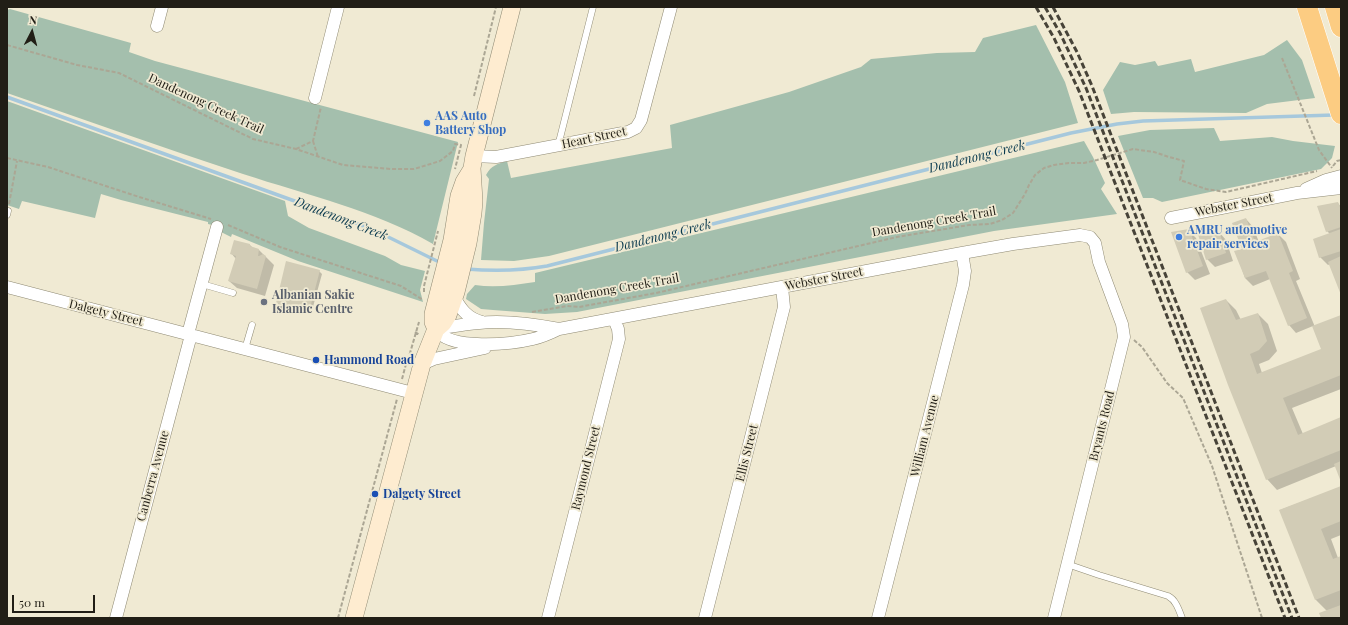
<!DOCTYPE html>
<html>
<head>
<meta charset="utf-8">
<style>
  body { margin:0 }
  #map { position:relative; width:1348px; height:625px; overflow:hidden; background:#f0ead3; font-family:"Playfair Display",serif }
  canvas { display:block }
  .frame { position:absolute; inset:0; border:8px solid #211e16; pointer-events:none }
  .north { position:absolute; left:12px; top:12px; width:40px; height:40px; -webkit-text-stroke:3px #f0ead3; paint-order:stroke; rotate:6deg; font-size:11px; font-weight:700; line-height:16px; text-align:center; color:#211e16 }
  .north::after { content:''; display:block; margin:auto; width:14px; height:18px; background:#211e16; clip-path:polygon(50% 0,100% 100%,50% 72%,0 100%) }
  .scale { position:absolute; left:12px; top:595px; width:83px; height:18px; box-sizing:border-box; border:2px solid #211e16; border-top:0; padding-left:5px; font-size:12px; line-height:14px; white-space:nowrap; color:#211e16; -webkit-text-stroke:3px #f0ead3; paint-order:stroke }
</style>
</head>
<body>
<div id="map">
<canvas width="1348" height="625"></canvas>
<div class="frame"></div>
<div class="north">N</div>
<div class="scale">50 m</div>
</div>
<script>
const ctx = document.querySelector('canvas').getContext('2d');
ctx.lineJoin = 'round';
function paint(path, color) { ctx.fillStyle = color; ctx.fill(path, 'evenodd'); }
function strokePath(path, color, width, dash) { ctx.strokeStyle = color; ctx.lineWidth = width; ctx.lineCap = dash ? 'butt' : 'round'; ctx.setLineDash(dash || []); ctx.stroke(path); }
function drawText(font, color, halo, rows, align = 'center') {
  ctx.font = font + ' "Playfair Display",serif'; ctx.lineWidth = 3.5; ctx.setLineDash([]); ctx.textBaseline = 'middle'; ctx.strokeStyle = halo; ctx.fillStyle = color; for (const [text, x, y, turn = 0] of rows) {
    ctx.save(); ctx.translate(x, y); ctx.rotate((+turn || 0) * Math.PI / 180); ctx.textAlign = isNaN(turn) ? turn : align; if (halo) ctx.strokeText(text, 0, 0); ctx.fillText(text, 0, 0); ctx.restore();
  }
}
const green = new Path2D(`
  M10 9 131 43 129 52 155 61 458 142 433 244C374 210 307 195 243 174 164 148 86 120 7 93V10Z
  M1036 25 1065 82 1078 123 549 256 514 261 481 260 484 223 489 179 486 175C491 165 498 164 507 161L511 178 672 148 670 125 789 92 861 67 871 59 937 53 975 52 983 38Z
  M1287 40 1302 60 1315 98 1267 104 1246 113 1134 112 1111 114 1103 90 1120 62 1135 65 1155 61 1158 66 1191 59 1195 72 1264 55Z
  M7 101 285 201 288 216 309 228 385 256 401 265 425 271 420 290 423 302 298 261 232 234 231 237 219 231 220 227 208 224V222L121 200 101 194 95 218 22 201 19 209 7 205Z
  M1214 128 1220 141 1272 137 1293 141 1335 146 1332 158 1321 169 1162 202 1153 198H1143L1118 136 1150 130Z
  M1084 141 1093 157 1105 183 1101 189 1117 214 994 231 577 312 545 314 493 310 481 309 466 299 467 294 475 285C495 288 515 285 535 282V273Z`);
const shadow = new Path2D(`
  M1338 203 1341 207V292L1330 264 1328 265 1320 257 1330 234 1327 231Z
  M1246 219 1253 227 1259 242 1278 234 1286 242 1300 279 1296 281 1315 327 1341 316V389L1292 408 1303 434 1341 419V479L1336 466 1277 490 1267 479 1226 300 1236 310 1241 320 1258 314 1268 324 1277 351 1269 360 1259 364 1262 373 1323 349 1313 326 1296 333 1289 325 1270 279 1253 286 1245 278 1236 252 1243 249Z
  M1208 227 1214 234 1219 232 1226 240 1233 261 1215 267 1207 259Z
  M1188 230 1196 238 1210 274 1195 280 1187 272Z
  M250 245 253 248 259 250 274 265 265 296 237 288 229 281 236 259 231 253Z
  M319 271 322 274 311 314 279 305 277 303Z
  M1341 487V535L1331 539 1338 558 1341 557V618H1322L1327 611 1316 600 1280 510Z`);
const stream = new Path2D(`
  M7 97 372 229 441 263
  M466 269C493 271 520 271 547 266L1071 133 1117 124 1143 121 1334 115`);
const building = new Path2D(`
  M1338 202 1341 210V227L1326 232 1317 206Z
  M1246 218 1255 242 1278 233 1293 271 1289 273 1307 318 1288 326 1266 271 1245 278 1234 251 1242 249 1232 223Z
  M1208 226 1211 234 1219 231 1226 253 1206 260 1196 228Z
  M1189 229 1203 266 1186 273 1171 232Z
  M1341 229V251L1319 258 1313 239Z
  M234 240 250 244V246L259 249 258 256H259L263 254 266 256 257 289 228 281 236 256 230 254Z
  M1341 256V295L1328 262Z
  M286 261 320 270 309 312 276 303Z
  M1226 299 1236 320 1258 313 1267 341 1259 350 1250 354 1257 374 1321 349 1312 326 1341 315V375L1283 398 1298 435 1341 417V450L1266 480 1228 385 1200 308Z
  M1341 461V482L1334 464Z
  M1341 486V521L1321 529 1333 559 1341 556V590L1315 600 1279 510Z
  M1341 605V618H1321L1319 613Z`);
const path = new Path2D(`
  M7 45 77 65 119 73 253 139 296 149 343 165 391 169H414L440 161 453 151 455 144 461 145 455 169
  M1282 58 1319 150 1332 168
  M474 96 496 7
  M313 141 318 157
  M296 149 313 141 321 107
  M7 158 48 167 133 195 211 219
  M1333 166 1337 161 1341 160
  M9 204 17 161
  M228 225 280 247 401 286 423 300
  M424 292V286L438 231
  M532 312 567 306 579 307 595 304 656 293 897 237 969 225 990 224 1002 220 1013 213 1025 194 1029 185 1035 175 1044 168 1054 165 1069 163H1084L1097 160 1133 149 1154 152 1169 157 1184 161 1180 180 1206 189 1226 192 1317 171
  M415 332 420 335
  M1134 340 1142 347 1167 383 1183 398 1212 466 1262 618
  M408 360 419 322
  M402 379 406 364
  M338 618 397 399`);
const service = new Path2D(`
  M558 146 593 7
  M7 215 8 211
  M202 284 233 293
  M245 349 252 325
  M1067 564 1099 575 1168 596C1176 600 1179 610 1182 618`);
const minor = new Path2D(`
  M157 26 162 7
  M315 98 338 7
  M474 156 496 157 628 132 636 128 641 120 671 7
  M1306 189 1326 180 1341 176
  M1171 218 1297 193 1341 188
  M7 287 413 393
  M454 297C461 309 467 318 482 322
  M559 329C533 324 505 320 479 323 464 324 450 327 436 329 449 351 512 344 533 339 542 337 551 333 559 329L962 253 1013 244 1080 235 1090 237 1095 243 1099 262 1122 324 1124 337 1054 618
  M188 334 217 227
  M422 364 434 359 485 348
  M116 618 191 335
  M548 618 619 339 618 329 614 319
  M705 618 784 307 782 287
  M878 618 963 285 965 271 962 253`);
const secondary = new Path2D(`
  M436 329 433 322V314L452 240 459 196 464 182 472 169
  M354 618 422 364 436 329 443 323 448 315 456 292 468 243 473 213 474 201 472 168 474 156 512 7`);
const trunk = new Path2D(`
  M1307 7 1341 114
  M1335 7 1341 27`);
const rail = new Path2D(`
  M1036 7 1054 38 1079 91 1285 618
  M1045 7 1060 33 1086 88 1292 618
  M1053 7 1077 52 1092 86 1299 618`);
const markers = [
  [427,123,4,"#3f7fe0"],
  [1179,237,4,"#3f7fe0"],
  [264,302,4,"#6b7280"],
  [316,360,4,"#1a4fb4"],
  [375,494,4,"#1a4fb4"]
];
const streetNames = [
  ["Dandenong Creek Trail",206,104,25],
  ["Heart Street",594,138,-12],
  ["Webster Street",1234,205,-11],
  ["Dandenong Creek Trail",934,222,-10],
  ["Webster Street",824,279,-11],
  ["Dandenong Creek Trail",617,289,-10],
  ["Dalgety Street",106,313,14],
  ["Bryants Road",1102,426,-76],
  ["William Avenue",925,436,-76],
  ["Ellis Street",747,453,-76],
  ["Raymond Street",586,468,-76],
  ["Canberra Avenue",153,476,-75]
];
const shopNames = [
  ["AAS Auto",435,116],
  ["Battery Shop",435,130],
  ["AMRU automotive",1187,230],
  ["repair services",1187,244]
];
const worshipNames = [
  ["Albanian Sakie",272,295],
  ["Islamic Centre",272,309]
];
const transitNames = [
  ["Hammond Road",324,360],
  ["Dalgety Street",383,494]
];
const waterNames = [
  ["Dandenong Creek",977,157,-14],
  ["Dandenong Creek",341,219,21],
  ["Dandenong Creek",663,236,-14]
];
paint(green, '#a4bfad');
paint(shadow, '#0003');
strokePath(stream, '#a6c8dc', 3.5);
paint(building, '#d2ccb6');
strokePath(service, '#8f8a74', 7);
strokePath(minor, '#8f8a74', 13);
strokePath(secondary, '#8f8a74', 18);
strokePath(trunk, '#fff', 21);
strokePath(path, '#aba694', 2, [4, 2]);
strokePath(service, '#fff', 6);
strokePath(minor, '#fff', 12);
strokePath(secondary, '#feecd0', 17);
strokePath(trunk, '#fccc82', 20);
strokePath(rail, '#474338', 3, [6, 3]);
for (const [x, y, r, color] of markers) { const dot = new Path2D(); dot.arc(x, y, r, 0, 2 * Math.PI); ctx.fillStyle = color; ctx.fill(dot); strokePath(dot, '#f0ead3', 1.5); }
drawText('12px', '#211e16', '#f0ead3', streetNames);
drawText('bold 12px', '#366cbe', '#f0ead3', shopNames, 'left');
drawText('bold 12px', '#5b616d', '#f0ead3', worshipNames, 'left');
drawText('bold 12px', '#164399', '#f0ead3', transitNames, 'left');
drawText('italic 13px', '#08384d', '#f0ead3', waterNames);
</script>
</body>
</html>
